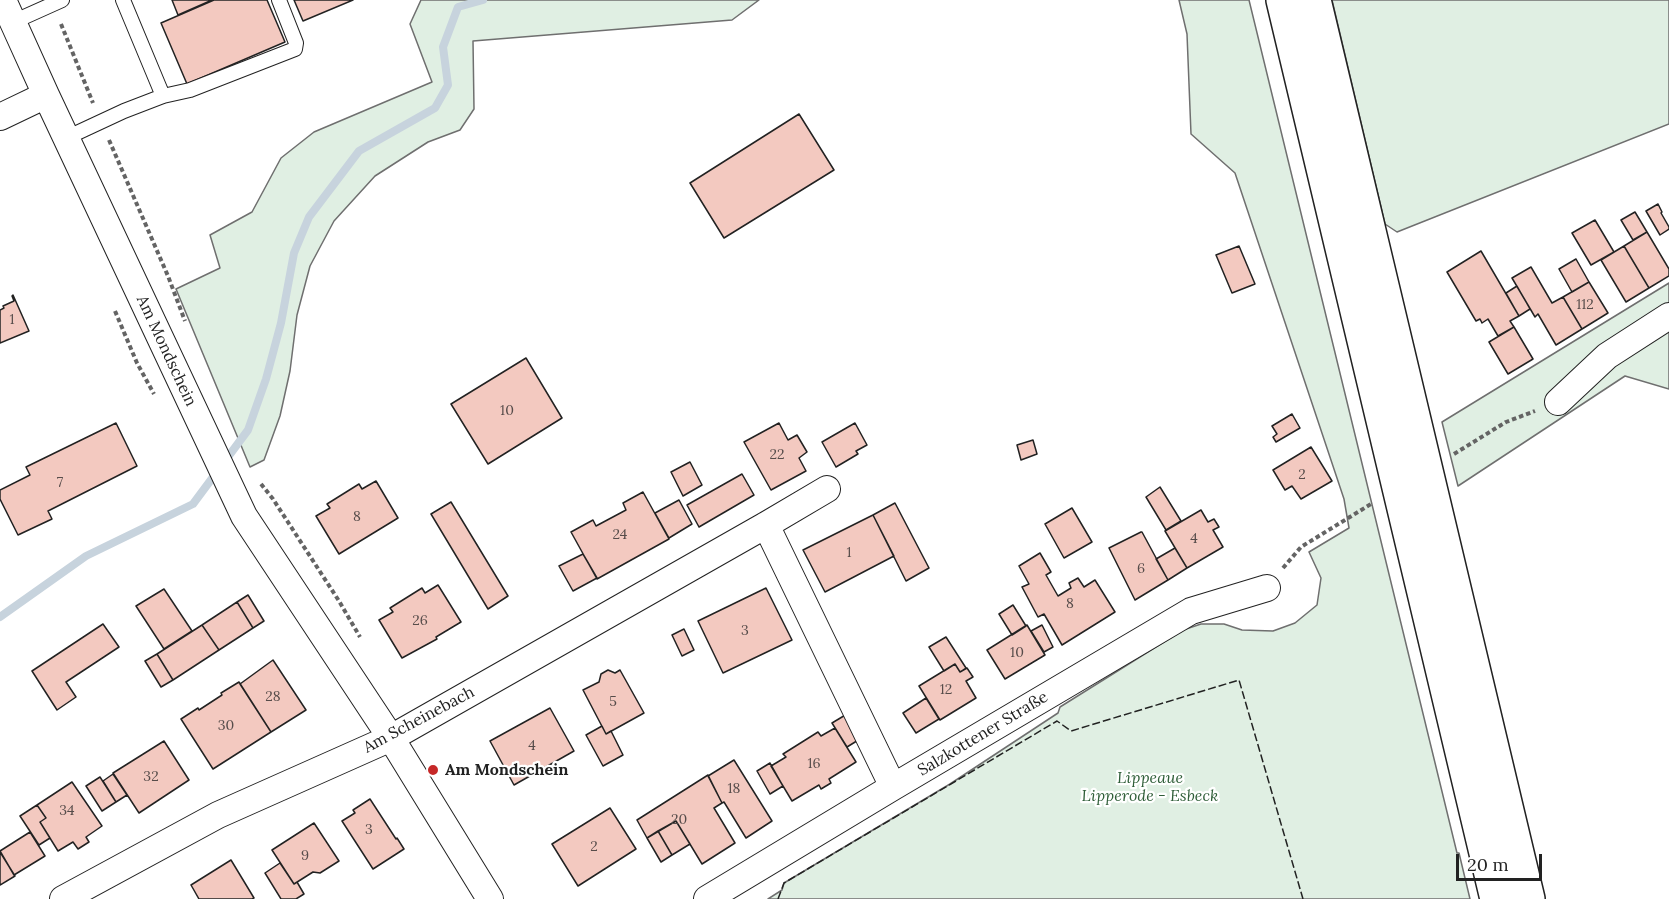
<!DOCTYPE html>
<html>
<head>
<meta charset="utf-8">
<style>
  body { margin:0 }
  #map { position:relative; width:1669px; height:899px; overflow:hidden; background:#fff; font-family:Lora,serif }
  canvas { display:block }
  .scale { position:absolute; left:1456px; top:854px; width:86px; height:27px; box-sizing:border-box; border:3px solid #222; border-top:0; padding-left:8px; font-size:18px; line-height:21px; white-space:nowrap; color:#222; -webkit-text-stroke:4px #fff; paint-order:stroke }
</style>
</head>
<body>
<div id="map">
<canvas width="1669" height="899"></canvas>
<div class="scale">20 m</div>
</div>
<script>
const ctx = document.querySelector('canvas').getContext('2d');
ctx.lineJoin = 'round';
function paint(path, color) { ctx.fillStyle = color; ctx.fill(path, 'evenodd'); }
function strokePath(path, color, width, dash) { ctx.strokeStyle = color; ctx.lineWidth = width; ctx.lineCap = dash ? 'butt' : 'round'; ctx.setLineDash(dash || []); ctx.stroke(path); }
function drawText(font, color, halo, rows, align = 'center') {
  ctx.font = font + ' Lora,serif'; ctx.lineWidth = 4.5; ctx.setLineDash([]); ctx.textBaseline = 'middle'; ctx.strokeStyle = halo; ctx.fillStyle = color; for (const [text, x, y, turn = 0] of rows) {
    ctx.save(); ctx.translate(x, y); ctx.rotate((+turn || 0) * Math.PI / 180); ctx.textAlign = isNaN(turn) ? turn : align; if (halo) ctx.strokeText(text, 0, 0); ctx.fillText(text, 0, 0); ctx.restore();
  }
}
const green = new Path2D(`
  M421 0H759L732 20 473 41 474 109 460 130 428 142 375 176 334 221 310 266 297 315 290 371 280 416 264 460 250 467 176 289 220 268 210 235 252 212 281 158 314 132 432 82 410 24Z
  M1179 0H1249L1457 853H1459L1470 899H768L782 890 784 883 950 784 1058 713 1060 707 1183 630 1201 624H1224L1242 630 1273 631 1295 623 1317 605 1321 578 1309 552 1349 528 1344 499 1235 173 1191 134 1187 34Z
  M1332 0H1669V124L1397 232 1385 224Z
  M1669 283V389L1625 376 1458 486 1442 422Z`);
const stream = new Path2D(`
  M0 617 86 556 193 504 248 430 266 379 281 323 294 253 309 217 359 151 435 108 448 85 443 47 458 7 483 0`);
const building = new Path2D(`
  M172 0H212L178 15Z
  M214 0H267L285 42 187 84 161 23Z
  M294 0H353L303 21Z
  M799 114 834 170 724 238 690 183Z
  M1658 204 1662 212 1661 213 1669 227V229L1660 235 1646 211Z
  M1635 212 1647 232 1633 240 1621 220Z
  M1595 220 1614 252 1591 265 1572 233Z
  M1647 232 1669 269V276L1649 288 1624 246Z
  M1239 246 1255 284 1232 293 1216 255Z
  M1624 246 1649 288 1626 302 1601 260Z
  M1481 251 1519 316 1510 321 1514 327 1498 336 1488 319 1482 323 1480 319 1476 321 1447 272Z
  M1576 259 1589 282 1572 292 1559 269Z
  M1531 267 1552 303 1563 297 1582 329 1556 345 1538 314 1535 317 1512 278Z
  M1589 282 1608 313 1582 329 1563 297Z
  M1517 286 1530 309 1519 316 1506 293Z
  M13 295 29 331 0 343V310L4 308 3 306 14 301 12 296Z
  M1514 327 1533 359 1508 374 1489 342Z
  M526 358 562 418 488 464 451 404Z
  M1292 414 1300 428 1276 442 1273 437 1277 434 1272 426Z
  M116 423 137 466 48 511 52 519 18 535 0 499V490L30 475 26 467Z
  M779 423 788 440 797 435 807 452 799 458 806 471 771 490 744 442Z
  M855 423 867 445 856 451 858 454 836 467 822 442Z
  M1033 440 1037 454 1021 460 1017 445Z
  M1311 447 1332 481 1301 499 1292 486 1285 490 1273 470Z
  M690 462 702 485 683 496 671 472Z
  M742 474 754 495 699 527 687 505Z
  M376 481 398 518 339 554 316 516 330 508 327 504 359 484 362 489Z
  M1160 487 1181 521 1166 530 1146 497Z
  M643 492 669 539 597 579 571 532 593 520 596 526 626 510 623 503Z
  M679 500 692 524 669 538 655 513Z
  M451 502 508 596 488 609 431 514Z
  M895 503 929 568 906 581 873 515Z
  M1072 508 1092 542 1064 558 1045 524Z
  M1201 510 1208 522 1214 519 1219 527 1213 530 1223 547 1187 568 1165 531Z
  M873 515 894 556 825 592 803 550Z
  M1141 532H1142L1168 580 1135 600 1109 548Z
  M1175 548 1187 568 1168 580 1156 559Z
  M1040 553 1051 572 1046 575 1058 596 1071 588 1069 583 1078 578 1084 587 1095 580 1115 612 1062 645 1044 614 1038 617 1022 587 1029 584 1019 566Z
  M583 554 597 578 573 591 559 566Z
  M438 585 461 622 436 637 437 639 402 658 379 620 393 612 390 608 422 588 425 593Z
  M766 588 792 640 723 673 698 621Z
  M164 589 192 631 164 649 136 606Z
  M248 595 264 621 253 628 237 602Z
  M237 602 253 628 219 650 202 625Z
  M1013 605 1026 626 1012 635 999 614Z
  M103 624 119 647 66 682 76 697 57 710 32 671Z
  M202 625 219 650 173 680 157 654Z
  M1027 625 1045 655 1005 679 987 650Z
  M1042 625 1053 647 1044 652 1031 631Z
  M684 629 694 650 682 656 672 635Z
  M946 637 966 668 960 672 955 664 944 671 929 647Z
  M157 654 173 680 161 687 145 661Z
  M273 660 306 710 271 732 240 684Z
  M955 664 960 672 967 668 973 677 966 681 976 698 940 720 919 686Z
  M608 670 615 673 620 670 644 713 606 734 583 690 599 682 601 674Z
  M239 682 271 732 213 769 181 719 198 708 199 710 222 695 221 693Z
  M926 698 939 719 916 733 903 713Z
  M550 708 574 751 514 785 490 741Z
  M847 714 860 739 847 747 832 723Z
  M602 726 606 734 611 731 623 755 603 766 586 735Z
  M835 728 856 762 829 779 831 783 821 789 819 785 792 801 771 766 786 757 783 754 818 732 821 736Z
  M164 741 189 780 139 813 113 773Z
  M734 760 772 821 746 838 724 802 722 803 708 776Z
  M770 763 783 786 770 794 757 771Z
  M113 774 127 795 116 802 103 781Z
  M708 775 722 803 714 808 735 843 702 864 676 821 647 838 637 820Z
  M100 777 116 802 102 811 86 786Z
  M72 782 102 826 86 837 89 842 78 849 73 842 58 851 40 822 46 818 37 805Z
  M370 799 396 839 397 838 404 849 373 869 342 821 355 813 353 810Z
  M37 805 46 818 40 822 50 838 39 845 20 816Z
  M610 808 636 849 578 886 552 844Z
  M676 821 690 844 672 855 658 831Z
  M314 823 339 861 320 873 313 872 294 884 272 850Z
  M658 831 672 855 661 862 647 838Z
  M30 832 45 856 14 875 0 851Z
  M0 852 15 876 0 885Z
  M231 860 254 898 252 899H199L191 885Z
  M280 863 294 884 297 882 304 894 296 899H281L265 873Z`);
const path = new Path2D(`
  M61 24 93 103
  M109 140 168 276 185 321
  M115 311 137 363 154 394
  M1454 454 1506 422 1535 411
  M261 484 273 499 339 601 360 637
  M1283 568 1301 547 1371 504`);
const lane = new Path2D(`
  M123 0 163 96
  M13 22 62 0
  M66 138 124 111 163 96 190 90 295 49 296 43 279 0`);
const street = new Path2D(`
  M3 0 46 95 244 516 391 738 490 899
  M0 117 46 95
  M1558 402 1607 356 1669 316
  M766 525 893 787
  M63 899 218 815 391 738 766 525 827 489
  M707 899 893 787 1191 611 1267 588`);
const highway = new Path2D(`
  M1283 0 1497 899
  M1314 0 1528 899`);
const fence = new Path2D(`
  M778 899 784 883 1057 721 1071 731 1239 680 1303 899`);
const markers = [
  [433,770,6,"#c62828"]
];
const numberNames = [
  ["112",1585,305],
  ["1",12,320],
  ["10",507,411],
  ["22",777,455],
  ["2",1302,475],
  ["7",60,483],
  ["8",357,517],
  ["24",620,535],
  ["4",1194,539],
  ["1",849,553],
  ["6",1141,569],
  ["8",1070,604],
  ["26",420,621],
  ["3",745,631],
  ["10",1017,653],
  ["12",946,690],
  ["28",273,697],
  ["5",613,702],
  ["30",226,726],
  ["4",532,746],
  ["16",814,764],
  ["32",151,777],
  ["18",734,789],
  ["34",67,811],
  ["20",679,820],
  ["3",369,830],
  ["2",594,847],
  ["9",305,856]
];
const streetNames = [
  ["Am Mondschein",166,351,65],
  ["Am Scheinebach",419,720,-28],
  ["Salzkottener Straße",983,734,-31]
];
const poiNames = [
  ["Am Mondschein",445,770]
];
const parkNames = [
  ["Lippeaue",1150,778],
  ["Lipperode - Esbeck",1150,796]
];
paint(green, '#e0efe3');
strokePath(green, '#6f6f6f', 1.5);
strokePath(stream, '#c7d3dd', 8);
paint(building, '#f3c9c0');
strokePath(building, '#222', 1.5);
strokePath(lane, '#222', 16);
strokePath(street, '#222', 28);
strokePath(highway, '#222', 36);
strokePath(path, '#646464', 4, [4.5, 3]);
strokePath(lane, '#fff', 14);
strokePath(street, '#fff', 26);
strokePath(highway, '#fff', 33);
strokePath(fence, '#222', 1.5, [8, 3]);
for (const [x, y, r, color] of markers) { const dot = new Path2D(); dot.arc(x, y, r, 0, 2 * Math.PI); ctx.fillStyle = color; ctx.fill(dot); strokePath(dot, '#fff', 2); }
drawText('14px', '#564c4a', null, numberNames);
drawText('16px', '#222', '#fff', streetNames);
drawText('bold 16px', '#222', '#fff', poiNames, 'left');
drawText('italic 16px', '#2f5e38', '#fff', parkNames);
</script>
</body>
</html>
